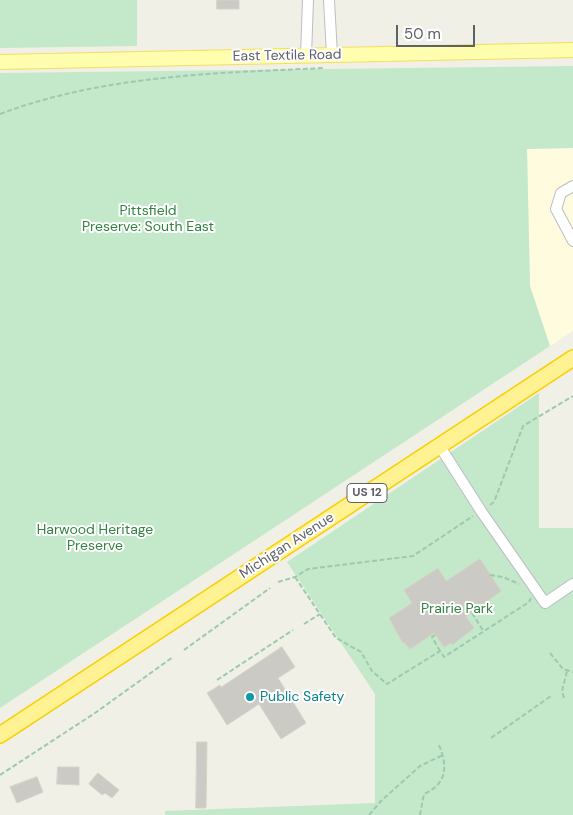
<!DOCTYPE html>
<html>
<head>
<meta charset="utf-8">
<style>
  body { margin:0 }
  #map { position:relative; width:573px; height:815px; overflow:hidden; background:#f1f0e7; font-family:"DM Sans",sans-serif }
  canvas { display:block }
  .scale { position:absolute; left:396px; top:25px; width:79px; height:22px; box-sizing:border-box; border:2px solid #5f6168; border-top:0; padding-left:6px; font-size:15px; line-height:18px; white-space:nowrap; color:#5f6168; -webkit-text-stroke:4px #fff; paint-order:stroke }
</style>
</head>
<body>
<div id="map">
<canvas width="573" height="815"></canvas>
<div class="scale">50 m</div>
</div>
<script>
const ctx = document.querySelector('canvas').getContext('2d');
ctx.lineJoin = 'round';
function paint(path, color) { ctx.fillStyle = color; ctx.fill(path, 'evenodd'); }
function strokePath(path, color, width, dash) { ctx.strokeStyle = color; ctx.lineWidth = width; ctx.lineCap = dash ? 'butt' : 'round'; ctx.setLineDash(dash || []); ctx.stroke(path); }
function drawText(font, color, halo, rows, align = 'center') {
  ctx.font = font + ' "DM Sans",sans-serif'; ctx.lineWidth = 4; ctx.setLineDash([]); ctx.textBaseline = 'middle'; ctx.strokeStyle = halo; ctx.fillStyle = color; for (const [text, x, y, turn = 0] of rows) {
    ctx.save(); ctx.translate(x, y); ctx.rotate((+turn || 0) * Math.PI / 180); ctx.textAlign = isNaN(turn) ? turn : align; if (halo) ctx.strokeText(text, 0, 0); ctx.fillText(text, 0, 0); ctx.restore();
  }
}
const commercial = new Path2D(`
  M573 148V331L550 346 530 286 527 149Z`);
const green = new Path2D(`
  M0 0H137V46L0 48Z
  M573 66V148L527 149 530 286 550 346 0 708V73Z
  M539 393V528H573V815H165V811L375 803V694L287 562Z`);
const building = new Path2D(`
  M217 0H239V9H217Z
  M480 559 501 591 466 617 474 628 452 645 451 643 444 647 434 633 410 649 405 643H403L389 618 412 603 404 590 438 568 446 581Z
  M282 647 295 667 278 678 306 723 281 739 259 704 227 725 207 693 220 685 221 687Z
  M197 742H207L206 808H196Z
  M58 767H79V785L57 784Z
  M98 773 119 790 112 798 105 793 102 795 89 784Z
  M37 777 43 792 17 803 10 787Z`);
const path = new Path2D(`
  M0 114C104 75 215 73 325 68
  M490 505 494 502 523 426 573 396
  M490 575 503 577 519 584
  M295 577 336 638 361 652 372 671 387 684 440 651 444 657 529 602 531 598
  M278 582 295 577 308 569 413 556 473 516
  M472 613 484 632
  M304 624 320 614
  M435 635 432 637 440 651
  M184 650 270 588
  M550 653 563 669 573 672
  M217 680 293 630
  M564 698 562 691 567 671
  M491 738 551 696
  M0 775 95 713 173 657
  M369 815 381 801 420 766 443 755
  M420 815 424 794C447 784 448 766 439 745`);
const minor = new Path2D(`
  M329 0 332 55
  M306 56 308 0
  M573 186 561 193 556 209 573 241
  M439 445 481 511 545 603 573 584`);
const major = new Path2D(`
  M0 62 573 50`);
const highway = new Path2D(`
  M0 735 573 358`);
const markers = [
  [250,697,5,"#0f9aa8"]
];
const shields = [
  [367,493,40]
];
const shieldNames = [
  ["US 12",367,493]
];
const streetNames = [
  ["East Textile Road",287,56,-1],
  ["Michigan Avenue",287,546,-33]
];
const parkNames = [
  ["Pittsfield",148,211],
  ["Preserve: South East",148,227],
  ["Harwood Heritage",95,530],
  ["Preserve",95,546],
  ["Prairie Park",457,609]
];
const cultureNames = [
  ["Public Safety",260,697]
];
paint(commercial, '#fefbdf');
paint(green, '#c4e8ca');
paint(building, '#cccac4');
strokePath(building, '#d6d3c5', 1);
strokePath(minor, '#bcbec3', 12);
strokePath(major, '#f3df5f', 16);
strokePath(highway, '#f8cf00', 18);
strokePath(path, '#9dc9b0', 2, [5, 2.5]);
strokePath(minor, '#fff', 10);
strokePath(major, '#fffeae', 14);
strokePath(highway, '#fef292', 15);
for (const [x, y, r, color] of markers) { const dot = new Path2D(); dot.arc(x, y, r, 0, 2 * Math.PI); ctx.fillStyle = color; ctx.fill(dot); strokePath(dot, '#fff', 2); }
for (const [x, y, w] of shields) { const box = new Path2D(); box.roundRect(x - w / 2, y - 9.5, w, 19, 4); ctx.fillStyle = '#fff'; ctx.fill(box); strokePath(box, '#5f6168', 1); }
drawText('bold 12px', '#5f6168', null, shieldNames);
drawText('14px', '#5f6168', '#fff', streetNames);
drawText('14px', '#338242', '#fff', parkNames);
drawText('14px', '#0d838f', '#fff', cultureNames, 'left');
</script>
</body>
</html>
